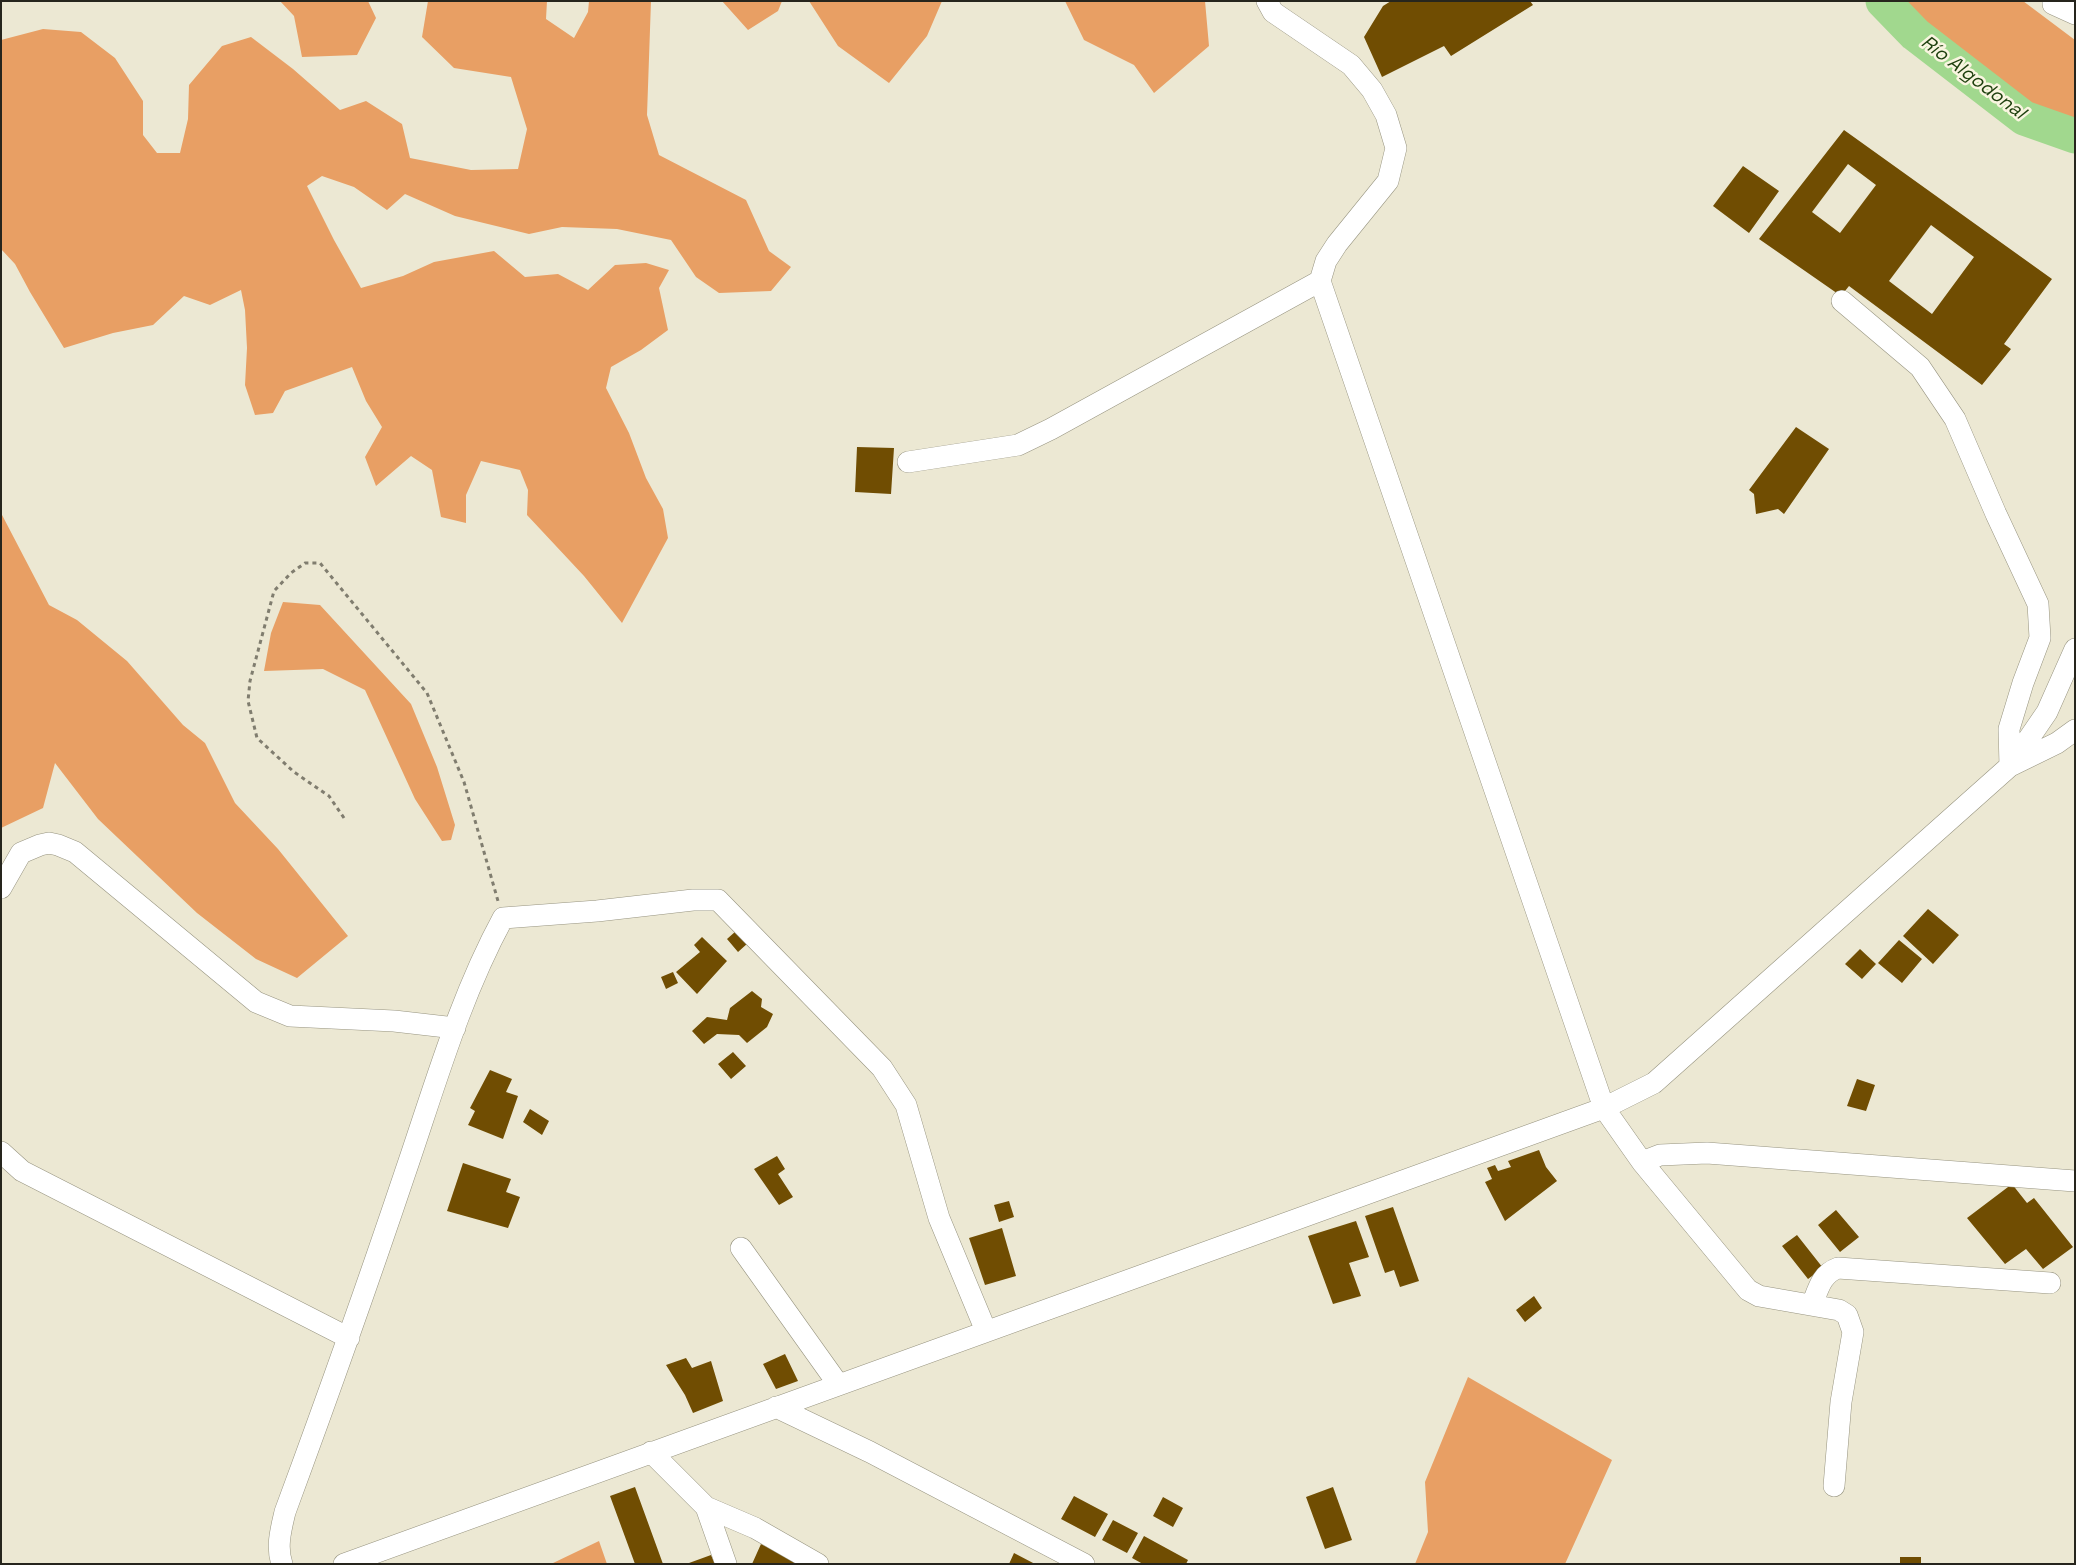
<!DOCTYPE html>
<html>
<head>
<meta charset="utf-8">
<style>
  body { margin:0 }
  #map { position:relative; width:2076px; height:1565px; overflow:hidden; background:#ece8d3; font-family:"Space Grotesk",sans-serif }
  canvas { display:block }
  .frame { position:absolute; inset:0; border:2px solid #26251d; pointer-events:none }
</style>
</head>
<body>
<div id="map">
<canvas width="2076" height="1565"></canvas>
<div class="frame"></div>
</div>
<script>
const ctx = document.querySelector('canvas').getContext('2d');
ctx.lineJoin = 'round';
function paint(path, color) { ctx.fillStyle = color; ctx.fill(path, 'evenodd'); }
function strokePath(path, color, width, dash) { ctx.strokeStyle = color; ctx.lineWidth = width; ctx.lineCap = dash ? 'butt' : 'round'; ctx.setLineDash(dash || []); ctx.stroke(path); }
function drawText(font, color, halo, rows, align = 'center') {
  ctx.font = font + ' "Space Grotesk",sans-serif'; ctx.lineWidth = 5; ctx.setLineDash([]); ctx.textBaseline = 'middle'; ctx.strokeStyle = halo; ctx.fillStyle = color; for (const [text, x, y, turn = 0] of rows) {
    ctx.save(); ctx.translate(x, y); ctx.rotate((+turn || 0) * Math.PI / 180); ctx.textAlign = isNaN(turn) ? turn : align; if (halo) ctx.strokeText(text, 0, 0); ctx.fillText(text, 0, 0); ctx.restore();
  }
}
const forest = new Path2D(`
  M280 1H368L376 18 357 55 302 57 294 16Z
  M428 1H547L546 19 574 38 588 12 589 1H651L647 115 659 155 746 200 769 251 791 267 771 291 719 293 696 277 671 240 617 229 562 227 529 234 455 216 405 194 387 210 354 187 322 176 307 186 334 240 361 288 403 276 434 262 494 251 525 277 558 274 588 290 615 265 646 263 669 270 659 288 668 330 641 350 611 367 606 388 629 433 646 478 663 509 668 538 622 623 584 576 527 515 528 490 520 470 481 461 466 495V523L441 517 432 470 411 456 376 486 365 457 382 427 366 401 352 367 285 391 273 413 255 415 245 385 247 348 245 310 241 290 210 305 184 296 153 325 113 333 64 348 30 292 15 264 1 249V40L43 29 81 32 115 58 143 101V135L157 153H180L188 119 189 85 222 46 251 37 293 69 340 110 366 101 402 124 410 158 471 170 518 169 527 129 511 77 454 68 422 37Z
  M722 1H782L778 11 748 30Z
  M809 1H942L927 36 889 83 838 46Z
  M1065 1H1205L1209 46 1154 93 1134 65 1084 40Z
  M1888 1H2023L2075 40V132L2026 115 1916 30Z
  M1 513 49 605 77 620 127 661 183 725 205 743 235 803 278 849 348 936 297 978 256 959 197 913 98 819 55 763 43 808 1 828Z
  M283 602 320 605 411 704 437 767 455 825 451 840 442 841 415 799 365 690 323 669 264 671 271 633Z
  M1468 1377 1612 1460 1565 1564H1415L1428 1532 1425 1482Z
  M599 1541 607 1564H551Z`);
const river = new Path2D(`
  M1883 1 1915 34 2024 118 2075 136`);
const building = new Path2D(`
  M1391 1H1530L1533 5 1451 56 1444 46 1382 77 1364 37 1383 6Z
  M1844 130 2052 279 2004 344 2011 349 1982 385 1849 286 1841 296 1759 239ZM1848 164 1876 185 1840 233 1812 212ZM1931 225 1974 257 1932 314 1889 281Z
  M1743 166 1779 191 1749 233 1713 206Z
  M1796 427 1829 449 1784 514 1778 509 1756 514 1754 494 1749 490Z
  M857 447 894 448 891 494 855 492Z
  M1928 909 1959 935 1933 964 1903 936Z
  M736 931 748 943 738 952 727 939Z
  M702 937 727 961 697 994 676 972 700 952 694 945Z
  M1899 940 1922 959 1902 983 1878 963Z
  M1860 949 1876 964 1862 979 1845 964Z
  M673 972 678 983 666 989 661 977Z
  M752 991 762 999 761 1007 773 1014 767 1027 747 1043 739 1035 717 1034 704 1044 692 1031 707 1017 727 1020 730 1008Z
  M733 1052 746 1066 731 1079 718 1064Z
  M490 1070 512 1079 506 1092 518 1096 503 1139 468 1125 475 1111 470 1108Z
  M1857 1079 1875 1085 1866 1111 1847 1106Z
  M530 1109 549 1121 542 1135 523 1122Z
  M1539 1150 1546 1167 1557 1181 1505 1221 1485 1182 1492 1179 1487 1168 1495 1165 1498 1171 1511 1167 1508 1161Z
  M777 1156 785 1169 778 1174 793 1197 779 1205 754 1169Z
  M463 1163 511 1179 506 1192 520 1197 508 1228 447 1211Z
  M2012 1184 2027 1203 2034 1198 2073 1247 2043 1269 2026 1249 2005 1264 1967 1218Z
  M1009 1201 1014 1217 999 1222 994 1205Z
  M1393 1207 1419 1281 1400 1287 1394 1270 1385 1273 1365 1216Z
  M1836 1210 1859 1237 1840 1252 1818 1225Z
  M1356 1221 1369 1257 1349 1263 1361 1296 1333 1304 1308 1236Z
  M1002 1228 1016 1276 985 1285 969 1238Z
  M1797 1235 1823 1268 1808 1279 1782 1246Z
  M1534 1296 1542 1308 1525 1322 1516 1310Z
  M785 1354 798 1381 776 1389 763 1364Z
  M686 1358 692 1368 711 1361 723 1401 693 1413 685 1395 666 1365Z
  M635 1487 663 1564H635L610 1496Z
  M1333 1487 1352 1540 1325 1549 1306 1497Z
  M1074 1496 1108 1514 1095 1537 1061 1519Z
  M1163 1497 1183 1508 1173 1527 1153 1516Z
  M1113 1520 1138 1533 1127 1553 1102 1540Z
  M1144 1536 1188 1560 1186 1564H1143L1132 1558Z
  M761 1544 803 1564H752Z
  M1014 1553 1035 1564H1009Z
  M711 1555 715 1564H689V1563Z
  M1900 1557H1921V1564H1900Z`);
const path = new Path2D(`
  M344 818 329 796 294 772 257 738 248 701 250 681 274 591 291 573 305 563H320L427 693 464 782 498 901`);
const minor = new Path2D(`
  M1267 1 1273 12 1351 65 1372 90 1386 115 1396 148 1388 181 1337 244 1326 261 1320 281 1604 1108 1642 1162 1748 1290 1759 1296 1839 1310 1847 1315 1853 1332 1841 1402 1834 1486
  M2053 1V4L2075 14
  M1842 301 1920 367 1955 419 1996 514 2038 604 2040 638 2023 683 2009 729 2010 766 2057 743 2075 730
  M908 462 1018 445 1051 429 1320 281
  M1 888 21 853 40 845 49 843 58 845 75 852 256 1002 290 1016 394 1021 455 1028
  M1 1152 22 1171 349 1338
  M1642 1162 1660 1155 1707 1153 2075 1181
  M741 1248 838 1384
  M1812 1305C1818 1290 1821 1274 1838 1268L2050 1283
  M776 1407 870 1452 1084 1564
  M651 1452 706 1507 755 1528 818 1564
  M706 1507 726 1564
  M282 1564C276 1547 281 1529 285 1512 326 1401 366 1289 404 1176 434 1089 459 999 503 918L597 911 693 900H718L882 1068 906 1105 939 1218 986 1331
  M344 1564 1604 1108 1654 1083 2010 766 2047 712 2075 649`);
const waterNames = [
  ["Río Algodonal",1973,78,37]
];
paint(forest, '#e89f64');
strokePath(river, '#a1d88e', 35);
paint(building, '#704d02');
strokePath(minor, '#979480', 22);
strokePath(path, '#807d6f', 3, [4, 4]);
strokePath(minor, '#fff', 21);
drawText('italic 19px', '#1d3f0d', '#f9f5e0', waterNames);
</script>
</body>
</html>
